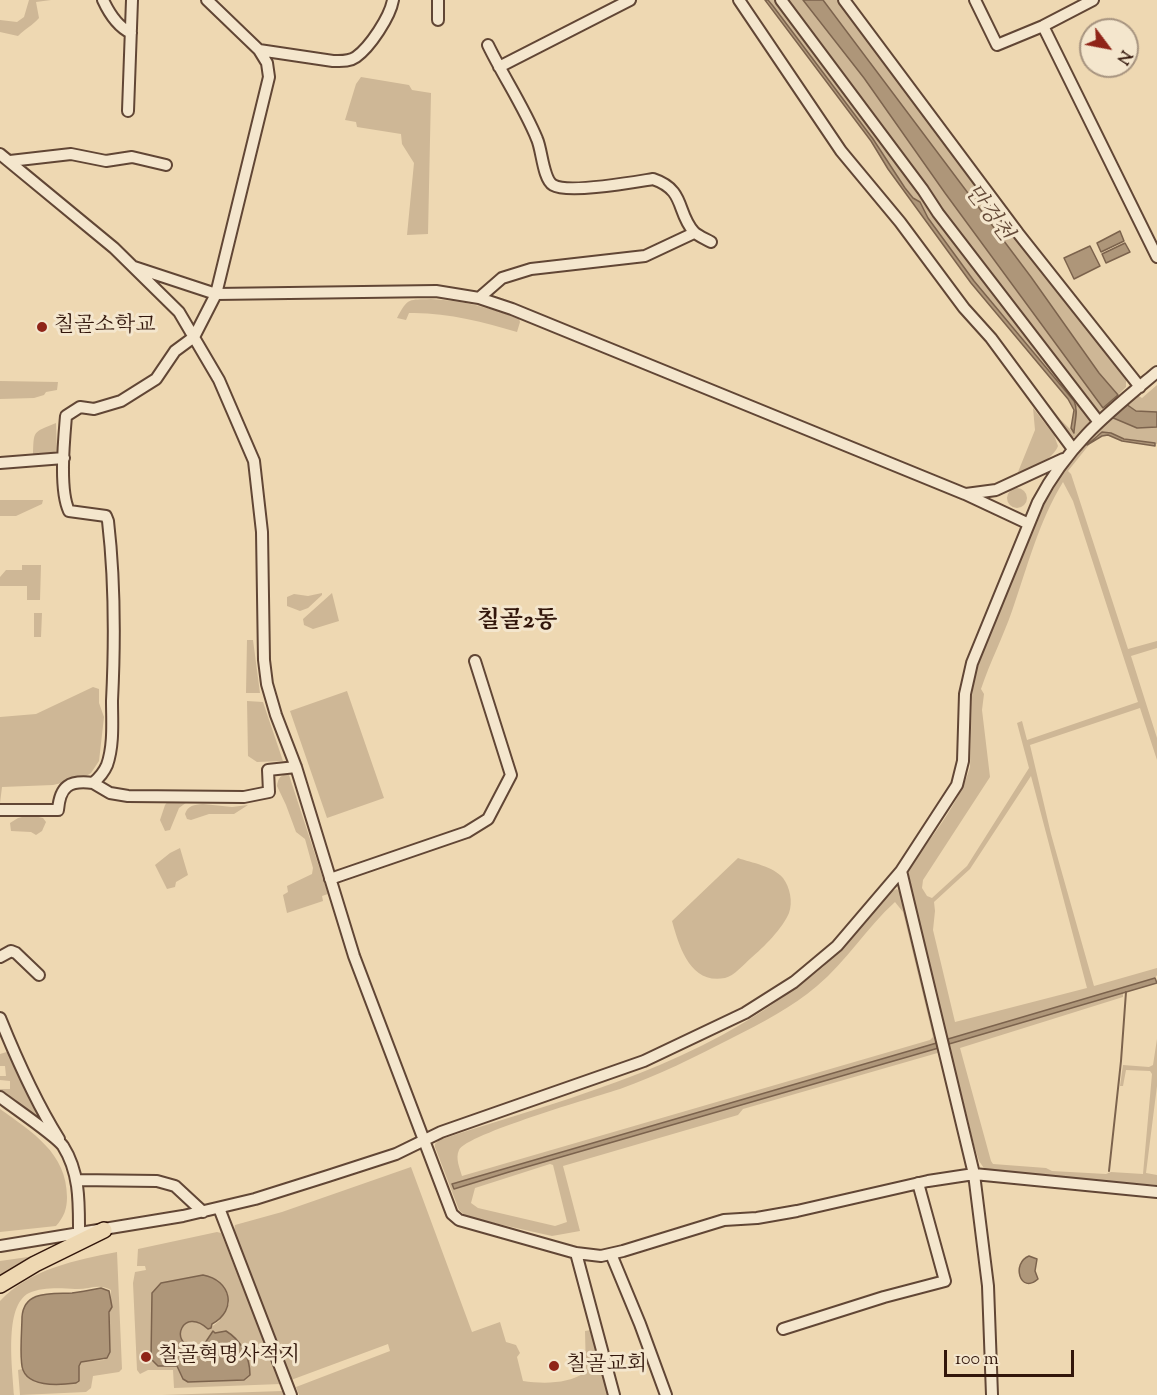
<!DOCTYPE html>
<html>
<head>
<meta charset="utf-8">
<style>
  body { margin:0 }
  #map { position:relative; width:1157px; height:1395px; overflow:hidden; background:#eed8b2; font-family:"Sorts Mill Goudy",serif }
  canvas { display:block }
  .north { position:absolute; left:1079px; top:18px; width:60px; height:60px; box-sizing:border-box; background:#f4e6cd; border:2px solid #a6937f; border-radius:50%; rotate:122deg; font-size:16px; font-weight:700; line-height:24px; text-align:center; color:#32160b }
  .north::after { content:''; display:block; margin:auto; width:21px; height:27px; background:#8f2418; clip-path:polygon(50% 0,100% 100%,50% 72%,0 100%) }
  .scale { position:absolute; left:944px; top:1350px; width:130px; height:27px; box-sizing:border-box; border:3px solid #32160b; border-top:0; padding-left:8px; font-size:18px; line-height:21px; white-space:nowrap; color:#32160b; -webkit-text-stroke:4px #f4e6cd; paint-order:stroke }
</style>
</head>
<body>
<div id="map">
<canvas width="1157" height="1395"></canvas>
<div class="north">N</div>
<div class="scale">100 m</div>
</div>
<script>
const ctx = document.querySelector('canvas').getContext('2d');
ctx.lineJoin = 'round';
function paint(path, color) { ctx.fillStyle = color; ctx.fill(path, 'evenodd'); }
function strokePath(path, color, width, dash) { ctx.strokeStyle = color; ctx.lineWidth = width; ctx.lineCap = dash ? 'butt' : 'round'; ctx.setLineDash(dash || []); ctx.stroke(path); }
function drawText(font, color, halo, rows, align = 'center') {
  ctx.font = font + ' "Sorts Mill Goudy","Noto Serif KR",serif'; ctx.lineWidth = 6; ctx.setLineDash([]); ctx.textBaseline = 'middle'; ctx.strokeStyle = halo; ctx.fillStyle = color; for (const [text, x, y, turn = 0] of rows) {
    ctx.save(); ctx.translate(x, y); ctx.rotate((+turn || 0) * Math.PI / 180); ctx.textAlign = isNaN(turn) ? turn : align; if (halo) ctx.strokeText(text, 0, 0); ctx.fillText(text, 0, 0); ctx.restore();
  }
}
const green = new Path2D(`
  M29 0H51L36 2 39 18C33 25 25 29 18 36L0 32V20L17 22 24 17Z
  M768 0H780L1094 418 1075 437 1070 438 853 161 833 131 1060 419 1072 431 1075 432 1073 427 1077 408 1069 394 974 281 928 218 918 200 913 198 905 188 873 139Z
  M783 0H803L864 78 945 193 1103 408 1095 416Z
  M823 0H837L1076 311 1126 380V387L1118 395 1099 373 1032 278Z
  M361 77 409 85 412 90 431 93 428 234 407 235 414 163 402 144 401 134 357 127 356 122 345 120 356 84Z
  M431 299C465 301 488 307 519 319L520 322 517 332C483 322 446 312 409 313L406 320 397 318C408 297 409 300 431 299Z
  M0 381 58 382 57 390 46 392 44 395 34 398 0 399Z
  M1157 385V412L1136 411 1126 404 1137 395 1142 398Z
  M1033 408 1054 435 1058 446C1053 459 1032 470 1018 472L1035 430Z
  M1111 417 1138 427H1157V444L1121 438 1111 433 1097 435 1068 471 1071 474 1128 649 1157 641V648L1131 656 1157 738V760L1140 708 1030 745 1051 834 1094 986 1157 968V975L1155 978 948 1039 906 877V871C929 841 960 803 970 767L972 696 975 673 1046 497C1061 465 1086 441 1111 417ZM1063 482 1073 501 1138 702 1027 740 1022 721 1017 723 1029 768 967 866 932 898 927 896 922 888 923 880 990 777 982 710 984 694 981 689C990 662 1003 637 1012 611 1027 568 1039 521 1063 482ZM1031 776 1087 988 955 1022 933 930 935 911 934 902 970 869Z
  M56 423 57 453 53 456H33C34 430 32 433 56 423Z
  M1007 498a10 10 0 1 1 20 0a10 10 0 1 1-20 0Z
  M0 500H43L42 504 16 516H0Z
  M22 565H41L40 600H27V586H0V577L6 570H22Z
  M322 593V595L308 608 300 611 287 606V597L294 594 308 596Z
  M332 593 339 621 313 629 304 625 303 619Z
  M34 613H42L41 637H34Z
  M247 640H253L260 693H246Z
  M93 687 99 689V703L104 717 99 761 91 773 83 778 53 785 2 787 0 803V717L36 714Z
  M347 691 384 798 327 818 290 711Z
  M247 701 263 702 283 761 257 762 248 756Z
  M286 774 289 775 328 894 322 896 323 901 287 913 283 895 288 892 287 886 312 874 313 868 305 839 296 832 286 805 277 786C278 780 279 776 286 774Z
  M191 799 179 808 170 830 165 831 160 820 165 805 169 800Z
  M203 804 232 807 248 805 234 814H209L191 820 187 819 185 814C188 805 194 805 203 804Z
  M30 815 43 818 46 822 42 831 36 835 31 832 11 831 10 823 18 818Z
  M180 848 188 875 176 882 175 887 167 889 155 865 170 853Z
  M738 858C752 863 773 866 783 878 790 887 793 902 789 913 783 928 763 948 751 958 744 964 734 976 725 978 690 985 679 946 672 921Z
  M897 889 902 895 940 1042 452 1184 454 1189 509 1172 942 1047 941 1052 743 1109 738 1115 563 1166 580 1231 552 1236 467 1217 459 1210 435 1147V1144L439 1140C558 1101 679 1072 783 997 796 987 810 978 823 967 847 944 868 918 890 892ZM895 902 903 912 931 1028 933 1037 930 1040 462 1176C460 1169 455 1158 459 1150 467 1134 595 1097 620 1089 659 1075 695 1057 732 1038 762 1023 792 1007 817 986 847 961 867 927 895 902ZM550 1164 553 1165 567 1222 555 1226 478 1208 471 1203 475 1188Z
  M1123 993V997L960 1048 991 1161 993 1164 1046 1168 1052 1171 1106 1174 1111 1172 1143 1174 1152 1074 1150 1071 1126 1070 1123 1086H1120L1123 1065 1149 1067 1153 1065 1157 1039V1086L1146 1173 1157 1175V1185L986 1171 979 1161 974 1145 949 1044Z
  M10 1051 28 1095 38 1112V1120L0 1094V1089H10V1081L0 1080V1076H6L5 1066H0V1054Z
  M0 1109C32 1132 67 1153 67 1197 67 1209 64 1217 56 1226L0 1232Z
  M411 1167 472 1332 500 1322 506 1342 516 1345 520 1353 517 1357 523 1381C544 1384 568 1384 586 1372L585 1331 591 1330 610 1395H299L296 1387 390 1351 388 1344 291 1380 234 1231 235 1225 282 1212Z
  M217 1232 221 1233 281 1384 174 1388 173 1370H148L140 1374 137 1370 133 1283 135 1272 146 1270 145 1266H137L138 1249ZM209 1276 226 1289 229 1304 219 1321 209 1329C183 1307 168 1343 194 1348L205 1343 213 1331 215 1333 226 1331 230 1333 183 1379 177 1366H158Z
  M117 1252 122 1369 119 1372 93 1376 91 1388 86 1392 20 1395 18 1370 22 1369C32 1385 58 1385 76 1383L79 1381V1366L81 1362 104 1360 108 1356 111 1290C99 1283 88 1290 75 1289 61 1288 42 1287 29 1293 3 1306 13 1371 14 1395H0V1301C30 1269 76 1260 117 1252Z
  M35 1256 0 1280V1261Z
  M283 1391 284 1395H162Z`);
const water = new Path2D(`
  M765 0H768L773 6 873 139 905 188 913 198 920 202 928 218 974 281 1074 401C1079 411 1074 424 1074 433L1071 428 1074 410 1068 399 971 283 888 169 871 141Z
  M803 0H823L1031 277 1099 373 1118 395 1103 408 945 193 864 78Z
  M1120 231 1124 241 1101 252 1097 243Z
  M1125 243 1130 252 1106 263 1102 254Z
  M1090 246 1100 266 1074 279 1064 258Z
  M1126 404 1136 411 1157 412V427L1137 428 1111 417Z
  M1102 432 1111 433 1124 439 1155 443V446L1122 441 1108 435 1102 436 1087 445Z
  M1155 978 1157 983 949 1044 948 1039Z
  M940 1042 942 1047 509 1172 454 1189 452 1184Z
  M1029 1256 1037 1259 1035 1271 1038 1279C1020 1295 1011 1263 1029 1256Z
  M203 1275C231 1280 238 1310 212 1324L211 1328 208 1329C183 1306 168 1343 194 1348L205 1343 213 1331 215 1333 226 1331C241 1340 250 1357 250 1375L244 1380 188 1382 183 1379 177 1366H158L151 1359 152 1293 161 1283Z
  M101 1288 109 1291 112 1307 109 1312 110 1352 107 1358 81 1362 79 1366V1381L76 1383C61 1385 30 1388 23 1370 19 1361 22 1329 22 1317 24 1290 51 1294 72 1293 81 1292 91 1290 101 1288Z`);
const stream = new Path2D(`
  M1109 1171 1121 1061 1126 992`);
const minor = new Path2D(`
  M103 0C109 13 118 27 131 33
  M739 0 841 151 900 222 964 308 991 338 1073 449
  M781 0 923 190 938 213 1098 421
  M844 0 1018 233 1140 387
  M975 0 997 45 1043 26 1093 0
  M438 20V0
  M1043 26 1157 257
  M488 45C503 76 524 107 537 139 542 150 543 179 553 185 568 194 634 182 653 179 686 190 676 212 694 232 698 236 706 239 711 242
  M259 50 333 61C341 61 349 62 356 57 370 47 390 17 393 0
  M499 67 630 0
  M128 111 132 0
  M0 154 114 248 179 312 219 380 254 461 262 532 264 660 267 684 276 715 296 767 354 956 452 1214 459 1220 576 1253 601 1256 623 1251 724 1220 757 1218 797 1211 928 1181 974 1174 1157 1192
  M10 161 71 154 106 161 132 157 166 165
  M134 267 216 294 436 291 479 298 512 309 965 494 1029 524
  M479 298 502 278 531 269 645 256 694 233
  M0 463 64 458
  M966 494 996 490 1063 459
  M93 783 110 793 128 796 244 797 269 792 268 770 296 767
  M0 810H58C60 786 69 780 93 783 99 778 104 772 107 765 114 745 112 721 112 701 115 640 115 581 108 521L106 516 69 511C59 490 64 440 66 416L80 407 94 409 121 401 156 379 175 351 194 337 216 294 269 77 267 63 259 50 207 0
  M901 871 974 1174 988 1286 992 1395
  M330 879 467 832 488 819 511 775 475 661
  M0 957 11 951 16 953 39 975
  M0 1018C17 1060 35 1101 59 1139
  M0 1097C13 1107 56 1136 63 1146 80 1173 79 1203 79 1233
  M77 1180 157 1181 175 1186 203 1212
  M219 1208 291 1395
  M0 1246 183 1216 255 1199 328 1176 396 1154 441 1132 644 1061 745 1013 794 982 837 946 901 871 957 785 963 761 965 694 972 663 1038 502C1069 443 1108 413 1157 372
  M576 1253 614 1395
  M611 1254 640 1324 666 1395
  M783 1329 884 1297 945 1281 918 1183`);
const highway = new Path2D(`
  M0 1285 35 1264 104 1230`);
const markers = [
  [42,327,6,"#8f2418"],
  [146,1357,6,"#8f2418"],
  [554,1366,6,"#8f2418"]
];
const poiNames = [
  ["칠골소학교",54,327],
  ["칠골혁명사적지",158,1357],
  ["칠골교회",566,1366]
];
const waterNames = [
  ["만겅천",987,214,53]
];
const quarterNames = [
  ["칠골2동",517,623]
];
paint(green, '#ceb796');
paint(water, '#ae9679');
strokePath(water, '#7c634d', 1.5);
strokePath(stream, '#7c634d', 2);
strokePath(minor, '#614635', 14);
strokePath(highway, '#32160b', 18);
strokePath(minor, '#f4e6cd', 10);
strokePath(highway, '#eed8b2', 15);
for (const [x, y, r, color] of markers) { const dot = new Path2D(); dot.arc(x, y, r, 0, 2 * Math.PI); ctx.fillStyle = color; ctx.fill(dot); strokePath(dot, '#f4e6cd', 2); }
drawText('21px', '#32160b', '#f4e6cd', poiNames, 'left');
drawText('italic 22px', '#644937', '#f4e6cd', waterNames);
drawText('bold 24px', '#32160b', '#f4e6cd', quarterNames);
</script>
</body>
</html>
